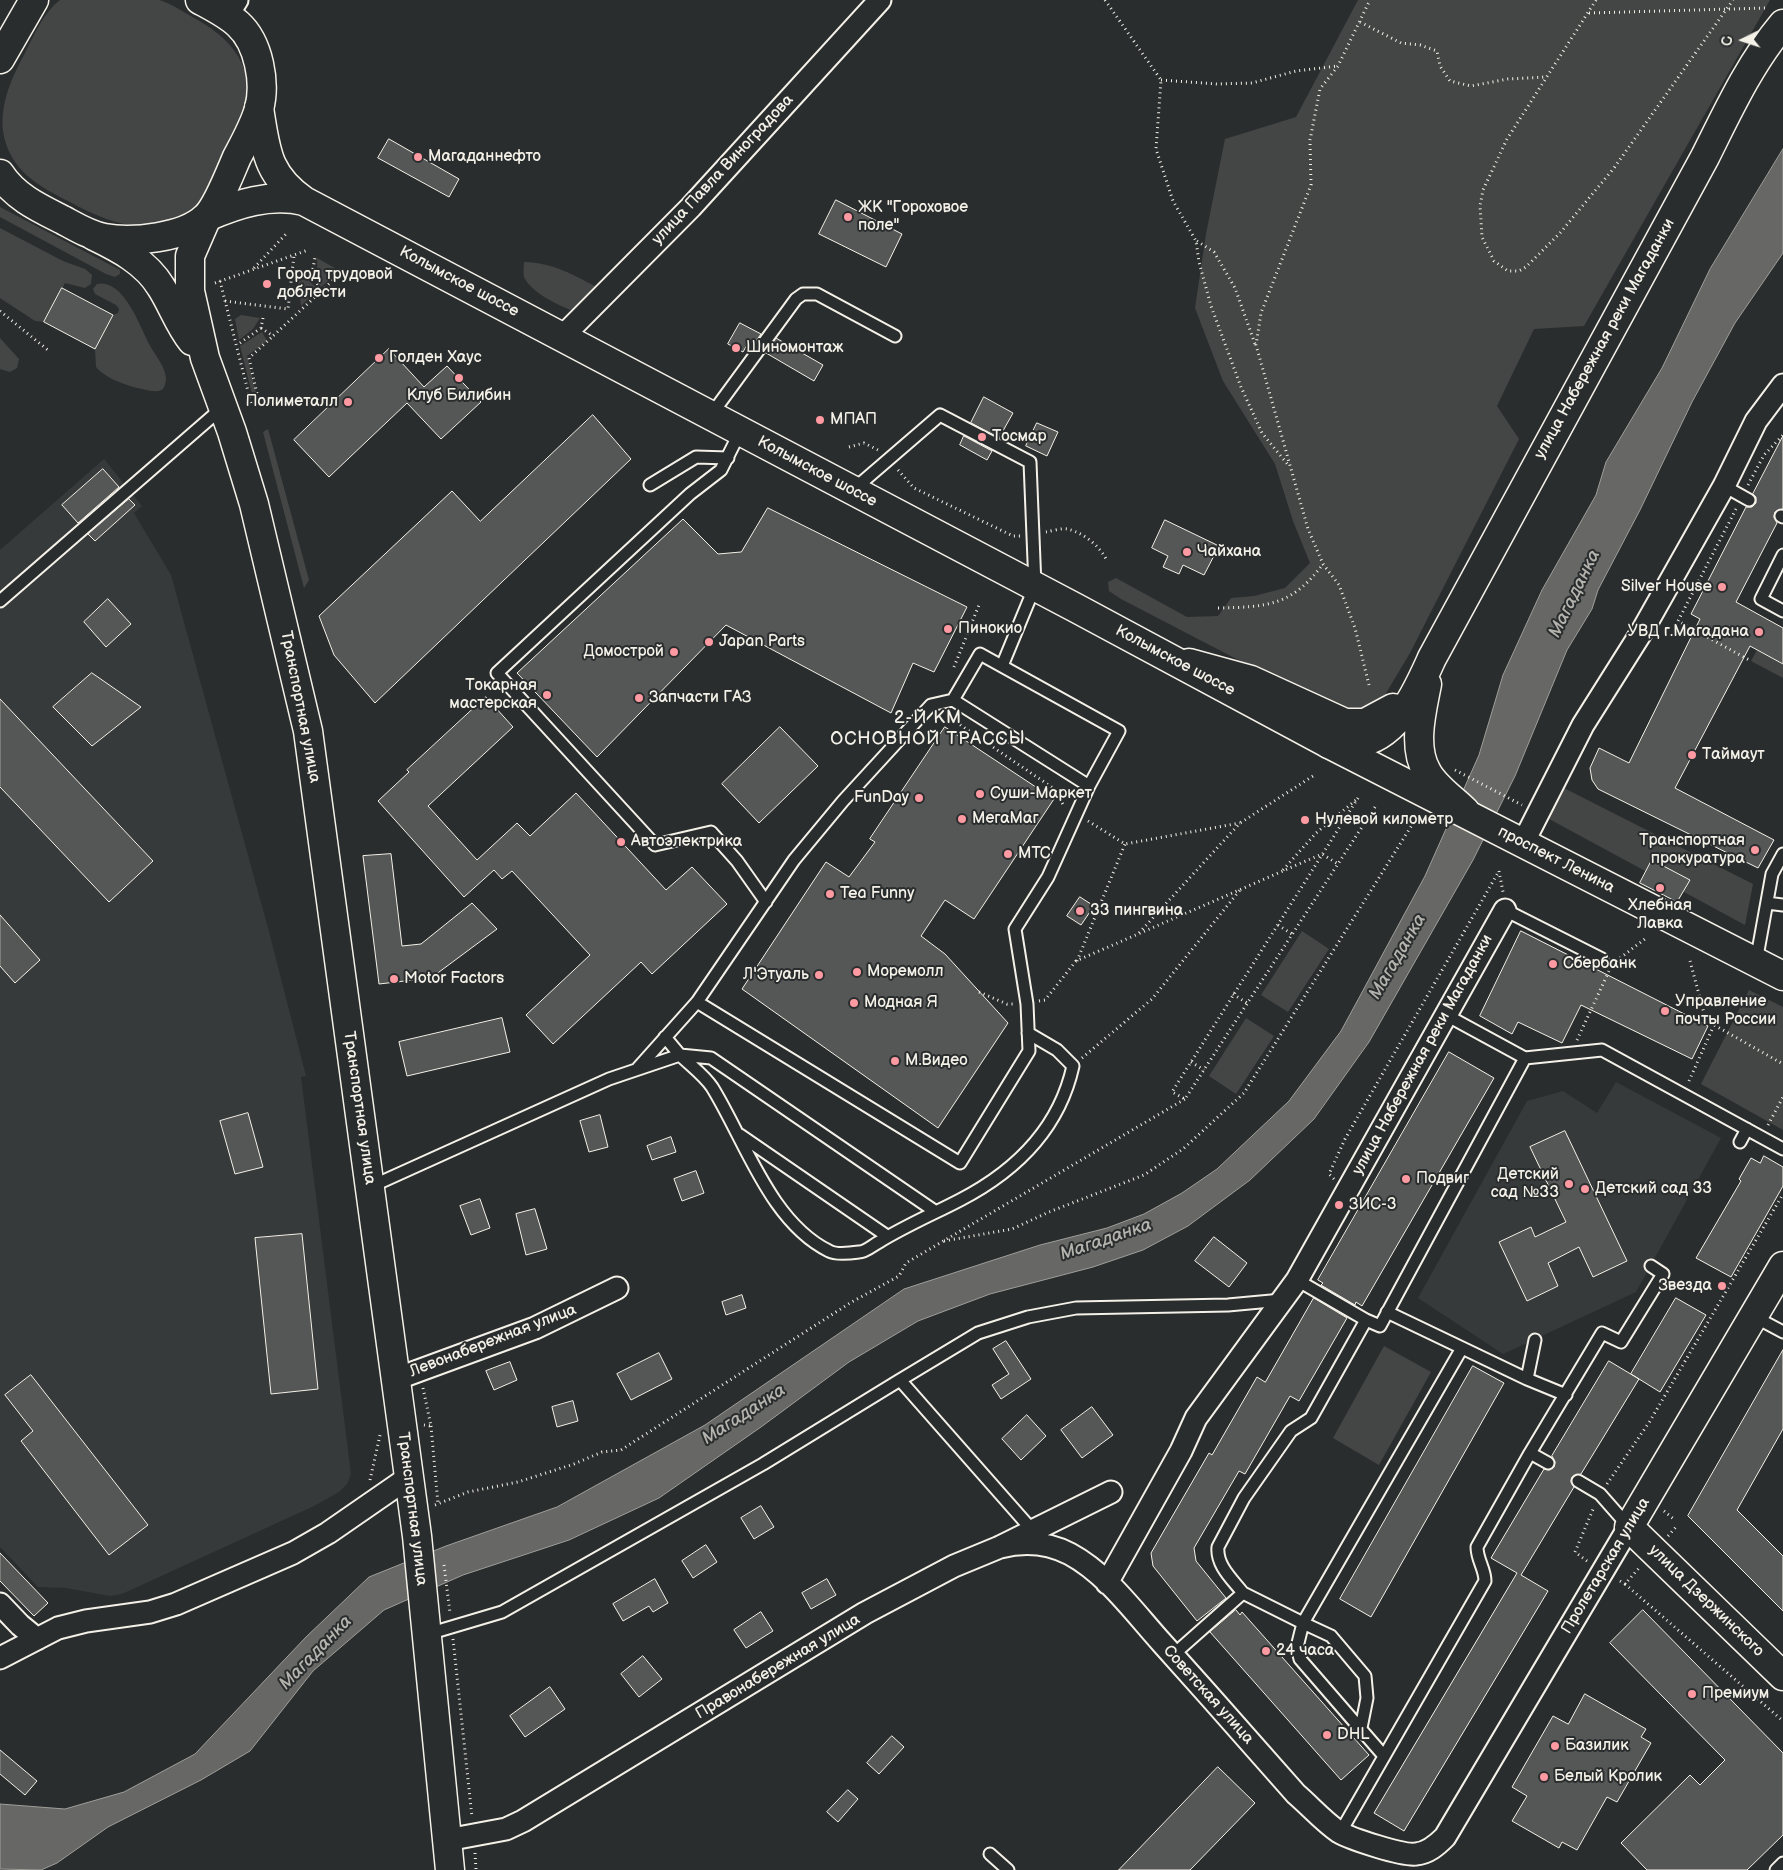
<!DOCTYPE html>
<html>
<head>
<meta charset="utf-8">
<style>
  body { margin:0 }
  #map { position:relative; width:1783px; height:1870px; overflow:hidden; background:#2a2d2e; font-family:"Balsamiq Sans",sans-serif }
  canvas { display:block }
  .north { position:absolute; left:1718px; top:15px; width:50px; height:50px; -webkit-text-stroke:4px #2a2d2e; paint-order:stroke; rotate:266deg; font-size:14px; font-weight:700; line-height:20px; text-align:center; color:#f4f1e8 }
  .north::after { content:''; display:block; margin:auto; width:18px; height:22px; background:#f4f1e8; clip-path:polygon(50% 0,100% 100%,50% 72%,0 100%) }
</style>
</head>
<body>
<div id="map">
<canvas width="1783" height="1870"></canvas>
<div class="north">С</div>
</div>
<script>
const ctx = document.querySelector('canvas').getContext('2d');
ctx.lineJoin = 'round';
function paint(path, color) { ctx.fillStyle = color; ctx.fill(path, 'evenodd'); }
function strokePath(path, color, width, dash) { ctx.strokeStyle = color; ctx.lineWidth = width; ctx.lineCap = dash ? 'butt' : 'round'; ctx.setLineDash(dash || []); ctx.stroke(path); }
function drawText(font, color, halo, rows, align = 'center') {
  ctx.font = font + ' "Balsamiq Sans",sans-serif'; ctx.lineWidth = 4; ctx.setLineDash([]); ctx.textBaseline = 'middle'; ctx.strokeStyle = halo; ctx.fillStyle = color; for (const [text, x, y, turn = 0] of rows) {
    ctx.save(); ctx.translate(x, y); ctx.rotate((+turn || 0) * Math.PI / 180); ctx.textAlign = isNaN(turn) ? turn : align; if (halo) ctx.strokeText(text, 0, 0); ctx.fillText(text, 0, 0); ctx.restore();
  }
}
const built = new Path2D(`
  M104 459 142 506 134 513 171 575 268 928 306 1076 301 1077 351 1474 347 1484 339 1492 314 1506 122 1594 110 1596 66 1588 38 1587 0 1547V550Z
  M1616 1082 1721 1138 1636 1292 1503 1354 1418 1298 1527 1101 1563 1091 1597 1113Z`);
const green = new Path2D(`
  M60 0C84 0 108 0 132 0 141 0 151 0 159 0 171 3 185 13 196 19 238 42 260 77 243 125 239 138 230 150 223 162 213 181 204 205 184 216 146 238 105 221 70 202 38 186 9 170 3 131 0 103 12 77 25 53 34 35 43 13 60 0Z
  M1358 0H1770L1584 326 1534 329 1497 406 1519 439 1410 653 1379 705 1350 718 1121 599 1109 591 1108 582 1116 578 1187 617 1218 616 1231 598 1254 596 1285 588 1310 563 1293 521 1275 464 1223 381 1195 308 1206 234 1225 139 1296 117Z
  M0 207 120 270V274L115 277 106 274 0 217Z
  M0 228 63 261 85 269 92 275 91 284 85 288 65 283 44 322 35 321 0 298Z
  M317 258 340 271 321 287 318 283Z
  M524 262C552 262 576 276 600 289L591 318C573 311 533 297 524 277 523 273 524 266 524 262Z
  M298 279 308 280 318 289 301 306Z
  M97 284C123 278 140 326 149 344 155 355 165 366 166 378 166 381 165 386 163 389 157 394 144 389 137 388 123 384 105 378 96 367L95 349 113 315 118 313 119 309 116 305 95 294 93 289Z
  M241 315 260 318 253 329 239 340 235 319Z
  M262 332 267 341 247 356 258 401 254 402 240 346Z
  M0 338 19 359 17 368 10 372 0 369Z
  M268 429 309 580 304 588 263 432Z
  M1757 650 1783 664V678L1751 661Z
  M1554 783 1753 884 1745 925 1538 813Z
  M1302 931 1329 949 1288 1012 1261 995Z
  M1749 990 1783 1007V1130L1701 1084Z
  M1246 1018 1274 1036 1236 1094 1209 1076Z
  M1384 1346 1431 1372 1379 1465 1333 1438Z`);
const water = new Path2D(`
  M1783 149V253L1735 323 1692 402 1640 510 1598 590 1592 609 1567 650 1515 776 1473 860 1369 1042 1314 1119 1250 1180 1188 1226 1143 1250 1093 1267 990 1294 918 1321 849 1362 761 1427 659 1498 569 1540 463 1575 384 1610 313 1671 250 1751 201 1780 108 1827 57 1863 41 1870 0 1869V1804L65 1809 124 1792 195 1754 306 1637 369 1577 446 1546 557 1507 705 1425 904 1289 1040 1245 1107 1228 1144 1214 1182 1193 1217 1169 1289 1101 1341 1031 1425 876 1479 755 1503 675 1542 590 1596 495 1606 462 1662 368 1710 269Z`);
const building = new Path2D(`
  M389 139 459 179 449 197 378 158Z
  M836 200 902 234 886 267 819 234Z
  M62 288 113 315 95 349 44 322Z
  M740 323 761 334 753 345 748 343 743 352 728 344Z
  M776 338 823 365 814 381 766 353Z
  M389 349 424 387 447 366 481 402 441 439 407 403 329 477 294 440Z
  M984 397 1013 413 999 438 971 423Z
  M593 415 631 459 375 703 334 655 319 616 452 491 480 521Z
  M1037 423 1058 432 1047 456 1026 446Z
  M964 436 992 451 987 460 960 445Z
  M1783 436V509L1775 512 1774 517 1777 523 1736 602 1783 628V664L1750 646 1675 788 1774 840 1758 868 1598 789 1592 780 1590 768 1599 748 1629 763 1700 619 1691 614 1746 507H1752L1756 503V497L1753 494Z
  M103 469 119 487 78 523 62 505Z
  M129 499 135 505 95 541 88 534Z
  M768 508 967 607 934 672 913 663 891 713 726 625 597 757 517 673 683 519 718 554 741 552Z
  M1165 520 1219 546 1204 575 1183 565 1179 574 1163 567 1168 556 1152 548Z
  M108 599 131 624 106 647 84 622Z
  M92 673 141 707 92 746 53 707Z
  M486 697 513 727 428 806 477 860 517 823 530 836 576 793 666 890 692 867 727 904 652 974 641 962 553 1044 526 1015 590 955 512 871 502 879 494 870 464 897 378 801 409 772 407 770Z
  M0 699 153 861 109 902 0 787Z
  M780 727 818 766 759 823 722 784Z
  M945 727 1054 799 974 919 945 900 921 936 945 954 1008 1023 938 1128 742 989 826 862 849 877 875 842 870 839Z
  M391 854 402 946 421 944 472 903 497 929 431 978 379 984 363 856Z
  M1652 860 1690 880 1677 902 1640 883Z
  M1080 897 1094 906 1081 925 1067 916Z
  M0 915 40 960 15 983 0 966Z
  M1521 931 1708 1026 1692 1059 1581 1005 1562 1043 1518 1022 1512 1034 1480 1016Z
  M502 1018 510 1052 407 1076 399 1042Z
  M1449 1052 1494 1078 1362 1306 1356 1302 1355 1305 1321 1285 1323 1283 1318 1280Z
  M248 1113 263 1167 235 1174 220 1121Z
  M600 1115 608 1147 589 1152 580 1121Z
  M1565 1131 1627 1261 1593 1277 1579 1247 1548 1263 1558 1286 1527 1301 1499 1242 1531 1227 1535 1237 1566 1222 1530 1147Z
  M671 1137 676 1152 652 1160 647 1146Z
  M1764 1156 1783 1167V1186L1731 1277 1696 1258 1741 1181 1739 1179 1751 1158 1760 1163Z
  M696 1171 704 1193 682 1201 674 1179Z
  M480 1199 490 1228 471 1235 460 1206Z
  M535 1209 547 1249 526 1255 516 1214Z
  M302 1234 318 1389 271 1394 255 1238Z
  M1214 1237 1247 1263 1229 1287 1195 1261Z
  M742 1295 746 1308 726 1315 722 1302Z
  M1314 1298 1347 1318 1299 1401 1290 1396 1245 1474 1239 1471 1194 1548 1196 1561 1226 1598 1197 1621 1153 1566 1151 1553 1209 1453 1212 1455 1257 1377 1265 1382Z
  M1676 1298 1706 1315 1660 1392 1631 1374Z
  M1006 1341 1031 1379 1001 1399 992 1385 1009 1374 993 1349Z
  M1783 1350V1429L1737 1510 1783 1556V1611L1688 1516Z
  M659 1353 672 1379 631 1400 617 1374Z
  M1609 1361 1639 1379 1581 1474 1572 1477 1571 1481 1574 1487 1521 1575 1548 1591 1404 1831 1374 1813 1517 1573 1491 1558 1544 1469 1549 1470 1554 1467 1555 1462 1552 1456Z
  M510 1362 517 1380 494 1390 486 1371Z
  M1473 1366 1504 1383 1371 1617 1340 1599Z
  M31 1375 148 1525 109 1555 21 1441 33 1431 5 1395Z
  M573 1401 578 1421 557 1427 552 1407Z
  M1092 1407 1113 1435 1082 1458 1061 1430Z
  M1027 1415 1046 1436 1021 1460 1002 1439Z
  M761 1506 774 1527 754 1539 741 1518Z
  M706 1545 717 1562 693 1578 682 1561Z
  M0 1553 48 1603 34 1616 0 1581Z
  M655 1579 668 1603 653 1612 649 1606 623 1621 613 1604Z
  M827 1579 836 1595 811 1609 802 1593Z
  M1236 1610 1240 1615 1242 1612 1369 1755 1341 1780 1210 1632Z
  M1643 1610 1783 1753V1835L1747 1870H1647L1621 1843 1690 1775 1700 1785 1725 1760 1610 1643Z
  M761 1612 773 1631 746 1648 734 1630Z
  M643 1656 662 1679 639 1697 621 1674Z
  M550 1687 565 1709 525 1737 510 1716Z
  M1585 1694 1646 1729 1641 1737 1651 1743 1617 1802 1607 1797 1577 1850 1562 1842 1559 1848 1512 1821 1527 1796 1512 1787 1553 1716 1568 1724Z
  M892 1736 904 1747 879 1774 867 1763Z
  M0 1750 37 1781 25 1795 0 1774Z
  M1218 1767 1255 1803 1190 1870H1119Z
  M848 1790 858 1799 838 1822 827 1812Z`);
const path = new Path2D(`
  M1105 0 1161 80 1156 149 1173 201 1196 241 1199 262 1211 306 1241 387 1262 433 1289 466
  M1596 0 1507 139 1483 190 1480 206 1482 237 1494 261 1508 271H1519L1526 267 1560 233 1614 168 1733 0
  M1589 13 1767 8
  M1360 22 1401 43 1420 45 1437 51 1440 66 1450 81 1471 86 1508 79 1545 77
  M1161 80 1217 84 1252 83 1296 71 1338 66
  M1197 241 1214 252 1235 288 1255 344
  M254 268 286 234
  M298 274H312L321 291
  M312 274 315 257
  M220 281 252 407
  M215 283 308 250
  M225 301 288 309 294 255
  M0 311 49 351
  M261 328 273 336 345 269
  M240 343 261 328 263 318
  M254 404 259 403 249 358 273 336
  M849 447 864 443 878 450
  M898 470 914 488 1013 536H1020
  M1748 485 1764 455 1783 435
  M1736 509 1678 621 1751 661
  M1046 532C1052 531 1061 528 1067 529 1083 532 1101 547 1107 561
  M1218 608C1267 607 1292 606 1323 564
  M954 667 979 605
  M1369 685 1355 628 1339 585 1323 564 1308 529 1256 345 1261 313 1311 185 1310 140 1320 89 1338 66 1370 0
  M956 717V722L1053 788 1064 806
  M1455 770 1522 805
  M1358 798 1172 1092 1185 1099 1375 807
  M1088 821 1125 844 1240 823
  M1283 870 1316 833 1356 800
  M1499 871 1503 892
  M1278 925 1292 934
  M1139 933 1240 823 1313 776
  M1077 961 1125 844
  M1616 961 1645 939
  M1690 961 1704 1013 1714 1025 1783 1064
  M979 992 1007 1004H1013
  M1233 994 1247 1003
  M1039 1001 1045 1000 1076 961 1322 854 1338 864
  M1577 1040 1609 971
  M1082 1058 1152 999 1240 890
  M1191 1062 1204 1070
  M1689 1081 1714 1025
  M1768 1125 1783 1097
  M1334 1179 1329 1174 1345 1139 1499 871
  M944 1241 1012 1229 1049 1212 1144 1175 1183 1149 1244 1093 1412 825
  M423 1388 431 1426 424 1425
  M431 1426 438 1504
  M370 1480 380 1435
  M1607 1484 1650 1421 1783 1194
  M435 1505 468 1492 518 1482 574 1464 602 1452 621 1450 850 1303 899 1276 906 1263 1185 1099
  M1664 1511 1675 1520
  M1668 1536 1676 1527
  M1587 1561 1575 1552 1594 1507
  M444 1565 450 1613
  M1620 1581 1625 1584 1640 1567
  M1625 1584 1783 1721
  M453 1639 472 1817
  M475 1853 476 1870`);
const service = new Path2D(`
  M711 415 796 299 803 294H817L895 336
  M740 432 721 470 690 494 497 673 655 845 711 832 737 861 766 902
  M650 485 696 457 728 458
  M1724 486 1749 500
  M853 490 940 415 1030 462 1035 586 1002 666
  M1781 516 1783 517
  M1783 555 1761 599 1783 611
  M0 601 222 408
  M1767 903 1783 905
  M1505 910 1602 959
  M1756 962 1772 874 1783 854
  M697 1002 960 1163 1029 1051 1027 1004 1015 929 1048 877 1089 786
  M1446 1015 1525 1058 1602 1050 1783 1149
  M665 1037 680 1055 711 1058 936 1212
  M638 1068 697 1002 794 860 843 801 931 705 953 700 1089 786 1119 731 980 654 953 700
  M740 1135 887 1236
  M1740 1142 1747 1129
  M370 1187 609 1079 680 1055C690 1065 704 1075 712 1087 745 1140 770 1222 829 1251 836 1255 852 1253 859 1252 866 1252 873 1245 879 1242 905 1226 933 1214 960 1200 1016 1171 1059 1129 1073 1066L1057 1050 1028 1033
  M1387 1312 1527 1379 1566 1395
  M1753 1316 1783 1332
  M1366 1320 1380 1326 1525 1058
  M1527 1379 1535 1340
  M900 1380 978 1333 1028 1317 1076 1308 1228 1305 1282 1300
  M1530 1453 1602 1333 1621 1342 1663 1274 1651 1266
  M1578 1481 1600 1494 1629 1527
  M1243 1593 1303 1623 1297 1647 1300 1659 1384 1756
  M428 1634 502 1612 763 1464 900 1380 1033 1531
  M1173 1655 1243 1593C1232 1579 1216 1565 1218 1547L1244 1498 1291 1431 1311 1418 1366 1320 1297 1280
  M1361 1728 1367 1698 1365 1676 1331 1636 1303 1623 1462 1348
  M1340 1833 1485 1581C1485 1569 1477 1560 1477 1547L1530 1453 1548 1463
  M990 1854 1008 1870
  M1776 1870 1783 1863`);
const minor = new Path2D(`
  M227 16 237 0
  M563 336 691 207 880 0
  M1523 843 1583 725 1641 633 1724 486 1756 421 1783 385
  M396 1379 535 1328 617 1288
  M1000 1547C1024 1541 1047 1542 1070 1554 1107 1574 1134 1612 1162 1643 1207 1693 1252 1744 1296 1794 1310 1806 1324 1822 1339 1832 1351 1839 1403 1856 1416 1854 1428 1853 1437 1845 1445 1837L1629 1527
  M1107 1583 1181 1451 1196 1418 1297 1280 1505 910
  M0 1604 20 1625 37 1639
  M0 1658 58 1628 86 1621 150 1612 176 1604 293 1553 328 1533 409 1477
  M447 1840 506 1829 523 1821 865 1613 954 1566 1000 1547 1111 1492`);
const tertiary = new Path2D(`
  M1189 663 1251 680 1345 723H1365L1393 708
  M1427 684C1422 710 1412 747 1427 772 1435 787 1453 799 1465 811
  M1329 744C1340 744 1352 745 1363 742 1400 732 1418 689 1432 658L1705 157C1728 111 1750 63 1783 24
  M1783 1266 1629 1527 1783 1676`);
const secondary = new Path2D(`
  M207 217 190 256V291L205 358 232 432 254 504 308 731 417 1536 450 1870
  M94 236C119 248 146 262 161 287 172 304 179 325 192 341`);
const primary = new Path2D(`
  M259 108C266 150 266 174 304 201L1076 608 1329 744 1783 976
  M207 217C237 204 270 193 304 201`);
const trunk = new Path2D(`
  M0 59 34 0
  M0 174C15 197 39 208 63 220 76 227 89 235 104 238 132 243 185 238 206 217 217 207 230 173 237 157 245 142 254 126 259 109 266 83 259 43 238 24 227 14 213 7 200 0`);
const markers = [
  [418,157,5,"#ff9aa2"],
  [848,217,5,"#ff9aa2"],
  [267,284,5,"#ff9aa2"],
  [736,348,5,"#ff9aa2"],
  [379,358,5,"#ff9aa2"],
  [459,378,5,"#ff9aa2"],
  [348,402,5,"#ff9aa2"],
  [820,420,5,"#ff9aa2"],
  [982,437,5,"#ff9aa2"],
  [1187,552,5,"#ff9aa2"],
  [1722,587,5,"#ff9aa2"],
  [948,629,5,"#ff9aa2"],
  [1759,632,5,"#ff9aa2"],
  [709,642,5,"#ff9aa2"],
  [674,652,5,"#ff9aa2"],
  [547,695,5,"#ff9aa2"],
  [639,698,5,"#ff9aa2"],
  [1692,755,5,"#ff9aa2"],
  [980,794,5,"#ff9aa2"],
  [919,798,5,"#ff9aa2"],
  [962,819,5,"#ff9aa2"],
  [1305,820,5,"#ff9aa2"],
  [621,842,5,"#ff9aa2"],
  [1755,850,5,"#ff9aa2"],
  [1008,854,5,"#ff9aa2"],
  [1660,888,5,"#ff9aa2"],
  [830,894,5,"#ff9aa2"],
  [1080,911,5,"#ff9aa2"],
  [1553,964,5,"#ff9aa2"],
  [857,972,5,"#ff9aa2"],
  [819,975,5,"#ff9aa2"],
  [394,979,5,"#ff9aa2"],
  [854,1003,5,"#ff9aa2"],
  [1665,1011,5,"#ff9aa2"],
  [895,1061,5,"#ff9aa2"],
  [1406,1179,5,"#ff9aa2"],
  [1569,1184,5,"#ff9aa2"],
  [1585,1189,5,"#ff9aa2"],
  [1339,1205,5,"#ff9aa2"],
  [1722,1286,5,"#ff9aa2"],
  [1266,1651,5,"#ff9aa2"],
  [1692,1694,5,"#ff9aa2"],
  [1327,1735,5,"#ff9aa2"],
  [1555,1746,5,"#ff9aa2"],
  [1544,1777,5,"#ff9aa2"]
];
const poiNames = [
  ["Магаданнефто",428,157],
  ["ЖК \"Гороховое",858,208],
  ["поле\"",858,226],
  ["Город трудовой",277,275],
  ["доблести",277,293],
  ["Шиномонтаж",746,348],
  ["Голден Хаус",389,358],
  ["Клуб Билибин",459,396,"center"],
  ["Полиметалл",338,402,"right"],
  ["МПАП",830,420],
  ["Тосмар",992,437],
  ["Чайхана",1197,552],
  ["Silver House",1712,587,"right"],
  ["Пинокио",958,629],
  ["УВД г.Магадана",1749,632,"right"],
  ["Japan Parts",719,642],
  ["Домострой",664,652,"right"],
  ["Токарная",537,686,"right"],
  ["мастерская",537,704,"right"],
  ["Запчасти ГАЗ",649,698],
  ["Таймаут",1702,755],
  ["Суши-Маркет",990,794],
  ["FunDay",909,798,"right"],
  ["МегаМаг",972,819],
  ["Нулевой километр",1315,820],
  ["Транспортная",1745,841,"right"],
  ["прокуратура",1745,859,"right"],
  ["Автоэлектрика",631,842],
  ["МТС",1018,854],
  ["Tea Funny",840,894],
  ["Хлебная",1660,906,"center"],
  ["Лавка",1660,924,"center"],
  ["33 пингвина",1090,911],
  ["Сбербанк",1563,964],
  ["Моремолл",867,972],
  ["Л'Этуаль",809,975,"right"],
  ["Motor Factors",404,979],
  ["Управление",1675,1002],
  ["почты России",1675,1020],
  ["Модная Я",864,1003],
  ["М.Видео",905,1061],
  ["Детский",1559,1175,"right"],
  ["сад №33",1559,1193,"right"],
  ["Подвиг",1416,1179],
  ["Детский сад 33",1595,1189],
  ["ЗИС-3",1349,1205],
  ["Звезда",1712,1286,"right"],
  ["24 часа",1276,1651],
  ["Премиум",1702,1694],
  ["DHL",1337,1735],
  ["Базилик",1565,1746],
  ["Белый Кролик",1554,1777]
];
const streetNames = [
  ["улица Павла Виноградова",723,170,-47],
  ["Колымское шоссе",459,282,28],
  ["улица Набережная реки Магаданки",1605,339,-61],
  ["Колымское шоссе",817,472,28],
  ["Колымское шоссе",1175,661,28],
  ["Транспортная улица",300,707,79],
  ["проспект Ленина",1556,860,27],
  ["улица Набережная реки Магаданки",1423,1055,-61],
  ["Транспортная улица",359,1108,82],
  ["Левонабережная улица",493,1341,-21],
  ["Транспортная улица",412,1509,83],
  ["Пролетарская улица",1606,1566,-59],
  ["улица Дзержинского",1706,1601,44],
  ["Правонабережная улица",778,1667,-31],
  ["Советская улица",1208,1695,48]
];
const waterNames = [
  ["Магаданка",1575,594,-64],
  ["Магаданка",1398,957,-60],
  ["Магаданка",1106,1240,-19],
  ["Магаданка",744,1415,-33],
  ["Магаданка",316,1653,-46]
];
const neighbourhoodNames = [
  ["2-Й КМ",928,718],
  ["ОСНОВНОЙ ТРАССЫ",928,739]
];
paint(built, '#373a3a');
paint(green, '#444645');
paint(water, '#676866');
strokePath(water, '#9f9f9a', 1);
paint(building, '#555756');
strokePath(building, '#f4f1e8', 1);
strokePath(service, '#f4f1e8', 15);
strokePath(minor, '#f4f1e8', 25);
strokePath(tertiary, '#f4f1e8', 31);
strokePath(secondary, '#f4f1e8', 31);
strokePath(primary, '#f4f1e8', 31);
strokePath(trunk, '#f4f1e8', 31);
strokePath(path, '#f4f1e8', 3, [1, 4]);
strokePath(service, '#2a2d2e', 11);
strokePath(minor, '#2a2d2e', 21);
strokePath(tertiary, '#2a2d2e', 28);
strokePath(secondary, '#2a2d2e', 28);
strokePath(primary, '#2a2d2e', 28);
strokePath(trunk, '#2a2d2e', 28);
for (const [x, y, r, color] of markers) { const dot = new Path2D(); dot.arc(x, y, r, 0, 2 * Math.PI); ctx.fillStyle = color; ctx.fill(dot); strokePath(dot, '#2a2d2e', 2); }
drawText('16px', '#f4f1e8', '#2a2d2e', poiNames, 'left');
drawText('16px', '#f4f1e8', '#2a2d2e', streetNames);
drawText('italic 18px', '#b5b3ae', '#2a2d2e', waterNames);
ctx.letterSpacing = '1px';
drawText('18px', '#f4f1e8', '#2a2d2e', neighbourhoodNames);
ctx.letterSpacing = '0px';
</script>
</body>
</html>
